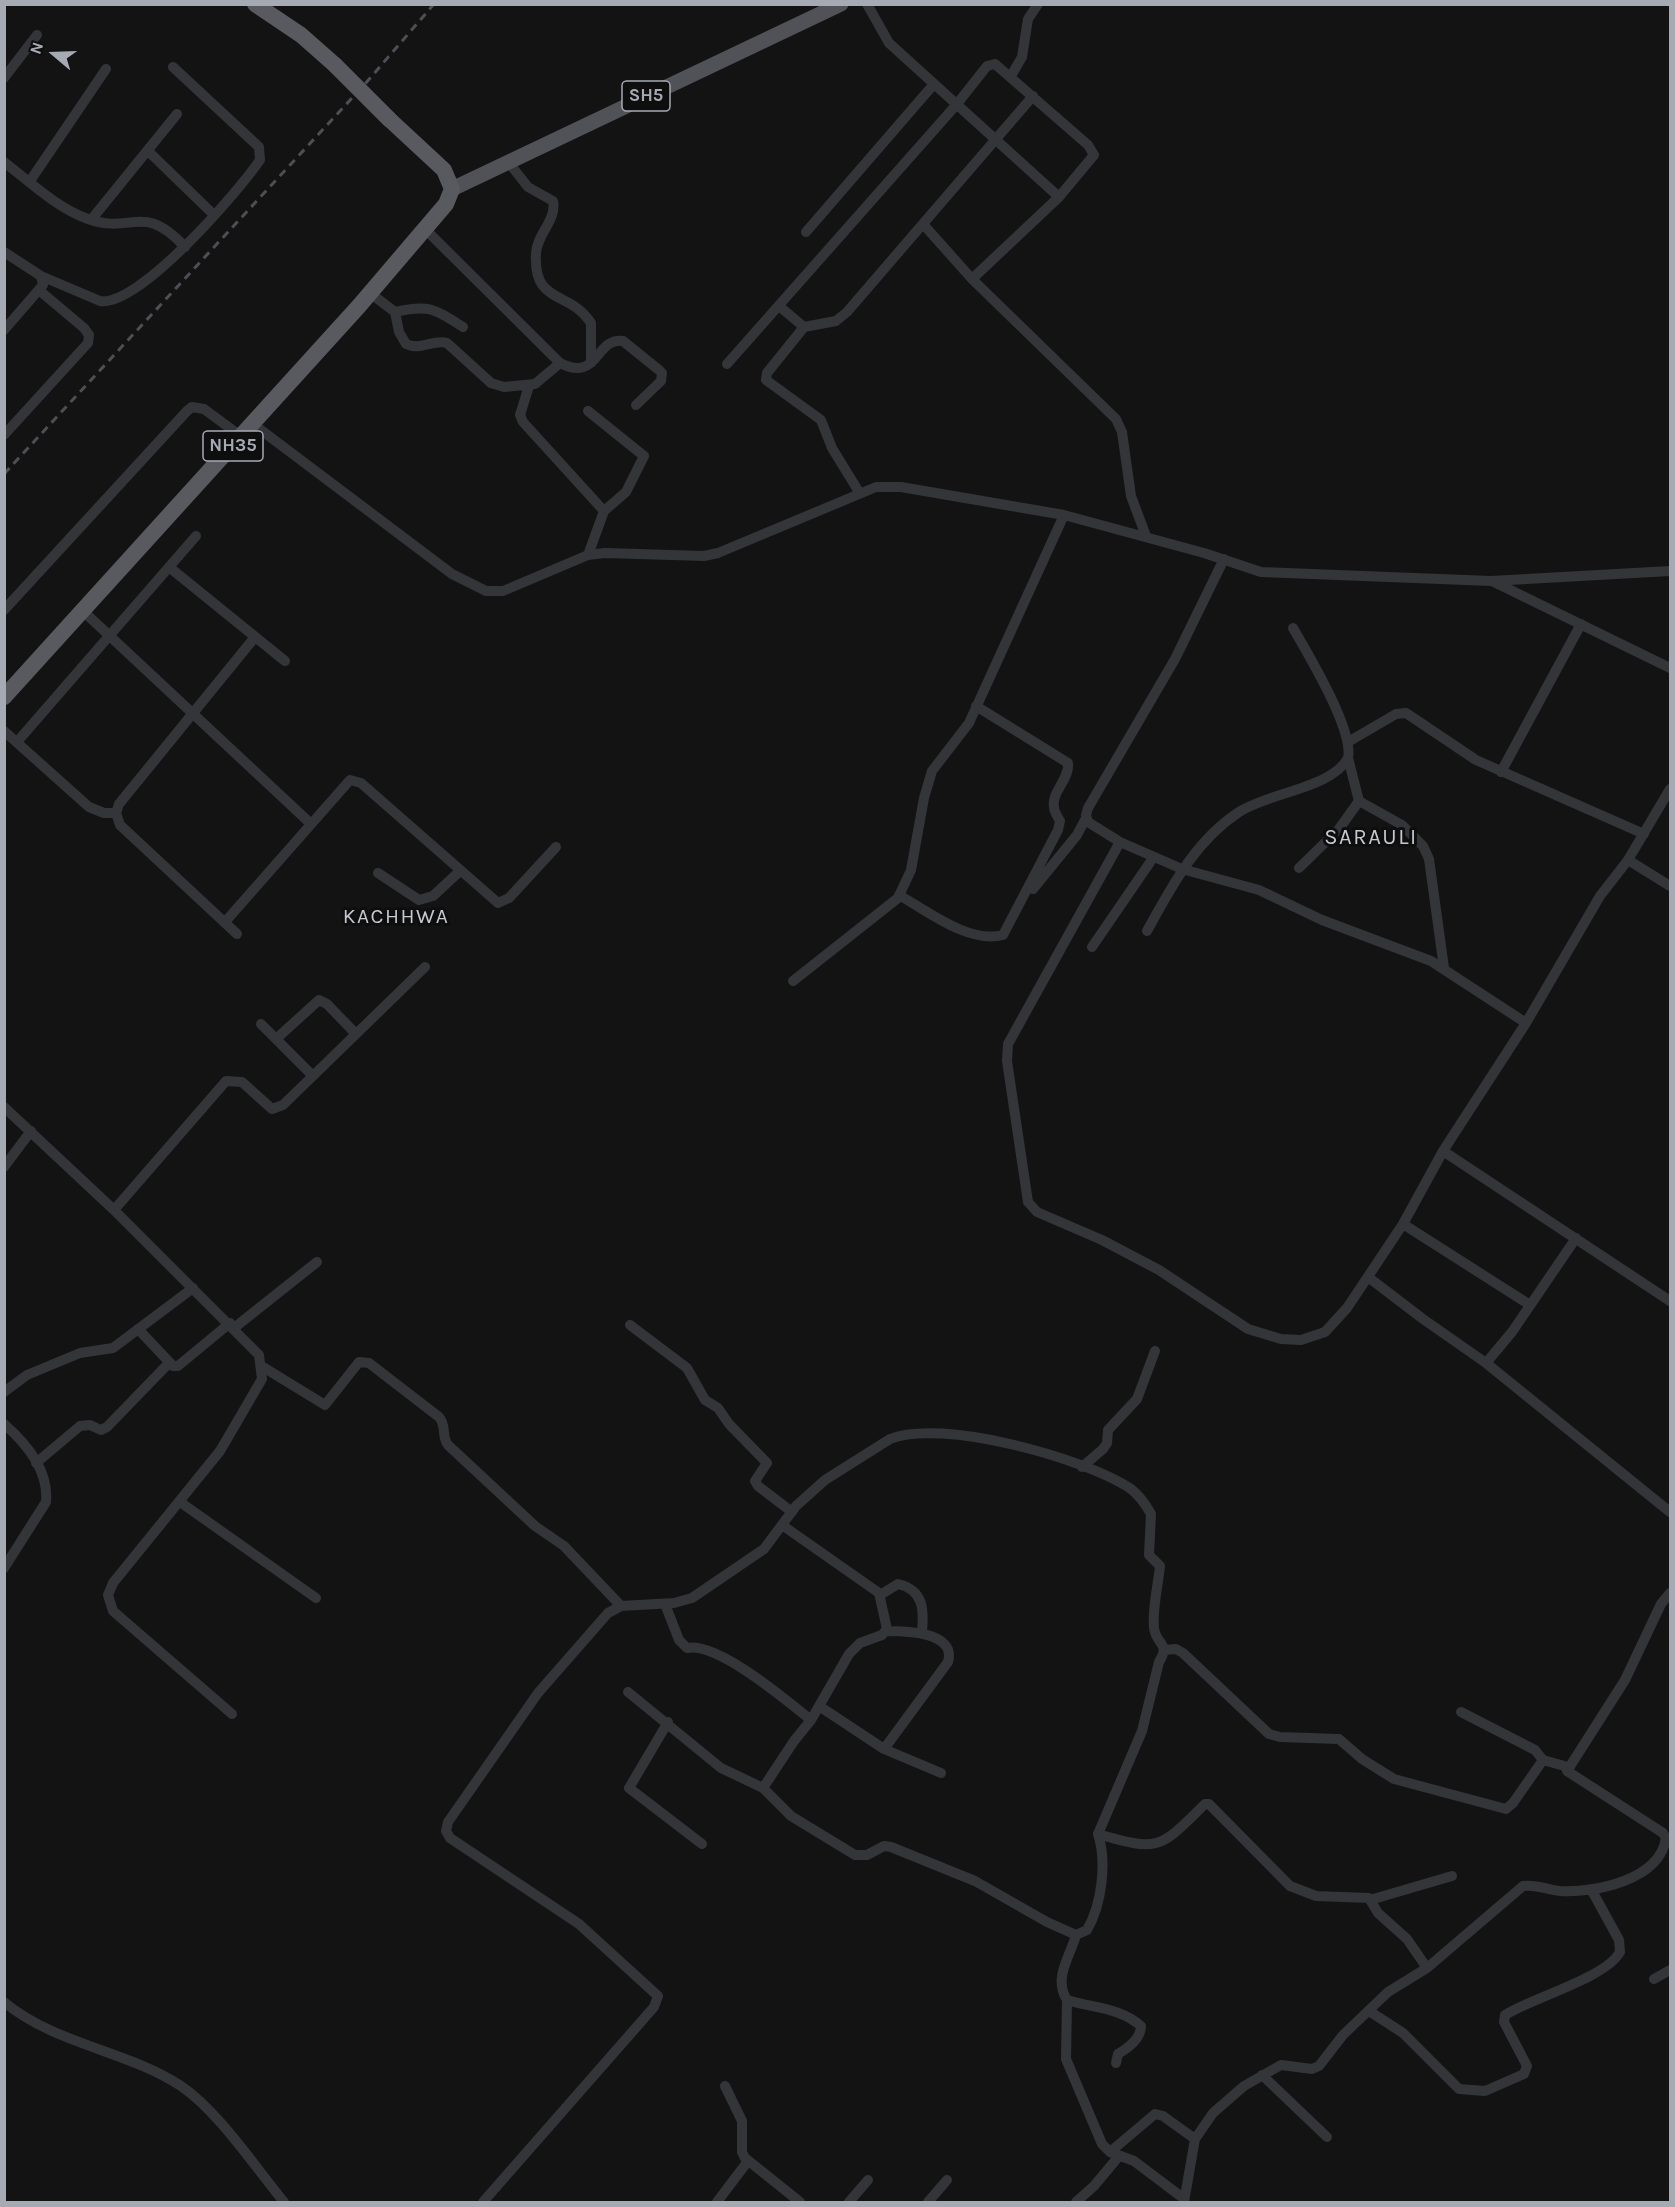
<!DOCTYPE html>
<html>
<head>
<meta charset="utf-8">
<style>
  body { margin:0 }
  #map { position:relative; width:1675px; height:2207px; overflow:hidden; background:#131314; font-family:Karla,sans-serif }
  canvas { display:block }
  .frame { position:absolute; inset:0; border:6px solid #a6aab3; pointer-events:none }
  .north { position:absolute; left:24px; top:24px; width:60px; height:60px; -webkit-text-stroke:4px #0e0e0f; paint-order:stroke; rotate:289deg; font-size:16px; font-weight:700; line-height:24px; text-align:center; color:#a6aab3 }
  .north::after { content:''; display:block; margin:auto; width:21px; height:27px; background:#a6aab3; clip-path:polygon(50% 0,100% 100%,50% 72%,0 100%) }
</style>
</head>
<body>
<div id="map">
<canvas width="1675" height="2207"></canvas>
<div class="frame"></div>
<div class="north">N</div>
</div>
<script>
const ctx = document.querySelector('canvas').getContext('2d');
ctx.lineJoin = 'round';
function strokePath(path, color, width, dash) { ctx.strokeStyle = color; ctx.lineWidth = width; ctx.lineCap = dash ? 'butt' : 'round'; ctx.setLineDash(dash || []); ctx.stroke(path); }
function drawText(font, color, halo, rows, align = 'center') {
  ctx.font = font + ' Karla,sans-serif'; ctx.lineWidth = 6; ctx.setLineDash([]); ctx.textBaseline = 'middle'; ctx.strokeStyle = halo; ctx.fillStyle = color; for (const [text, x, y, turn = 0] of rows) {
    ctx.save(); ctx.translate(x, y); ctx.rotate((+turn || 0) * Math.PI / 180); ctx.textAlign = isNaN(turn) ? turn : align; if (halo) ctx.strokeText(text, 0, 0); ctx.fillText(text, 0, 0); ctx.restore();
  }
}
const minor = new Path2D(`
  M867 4 889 43 1059 197
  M1011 76 1022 57 1028 19 1038 4
  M4 78 37 35
  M148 151 213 214
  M4 162C30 182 57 208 88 219 133 235 142 201 185 247
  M509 163 528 187 553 201C557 220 537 234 536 253 533 306 569 289 591 323V363
  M30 181 106 69
  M91 220 177 114
  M923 224 972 279 1116 419 1122 432 1131 496 1146 536
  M425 229 560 363C599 383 595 337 623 341L659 370 662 373 661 381 636 405
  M806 232 934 84
  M4 252 41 276 43 285 4 330
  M41 276 100 301C139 307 238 192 260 160L259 147 173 67
  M370 293 395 312 399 332 406 344C421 351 433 339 447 343L491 383 504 387 535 384 560 363
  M779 306 804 327 836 321 847 312 1033 96
  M395 312C429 304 435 309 463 327
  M804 327 767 373 766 380 821 420 832 448 859 492
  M727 364 957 104 987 66 995 64 1088 145 1094 155 1059 197 972 279
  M529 386 520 415 523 422 604 511 588 555
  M588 411 644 456 626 492 604 511
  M253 424 452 574 486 591H503L588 555 605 553 704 556 718 553 876 487H901L1064 515 1204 553 1261 572 1491 581 1670 571
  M4 435 88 343 89 335 84 328 40 291
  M1224 559 1175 659 1088 808 1086 815 1088 822 1120 842 1182 869 1259 890 1322 920 1431 961 1526 1023
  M169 567 285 661
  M1492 581 1670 668
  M4 610 187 411 192 407 204 409 242 437
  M83 611 310 823
  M4 731 89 807 104 813H116
  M17 742 196 536
  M1348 742 1396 714 1406 713 1476 760 1644 834
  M1348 758 1359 801 1402 825 1423 846 1429 859 1444 968
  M1501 772 1581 624
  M1120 842 1008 1044 1007 1061 1028 1202 1037 1212 1102 1240 1159 1270 1248 1329 1281 1339 1301 1340 1325 1332 1347 1308 1403 1224 1443 1151 1526 1023 1600 896 1628 860 1670 789
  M1628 860 1670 886
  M1299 868 1339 829 1359 801
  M378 873 419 900 433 896 460 871
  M1033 889 1077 835 1086 818
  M899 895C927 911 969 944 1003 935L1058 830 1060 821C1058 817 1054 812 1054 807 1051 792 1070 779 1068 763L976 706
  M225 922 350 780 361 783 498 903 509 898 556 847
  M1147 931C1172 886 1195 841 1239 812 1270 792 1332 788 1348 758 1354 730 1308 654 1293 628
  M237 934 120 825 116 813 119 804 255 637
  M1092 947 1153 858
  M793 981 898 898 911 870 924 798 932 771 969 723 1064 515
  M261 1024 313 1076
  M276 1039 319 1000 327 1004 356 1034
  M4 1107 114 1210 259 1355 262 1379 220 1451 113 1583 108 1595 113 1611 232 1714
  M1443 1151 1670 1301
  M4 1167 31 1131
  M114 1210 226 1081 242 1082 272 1109 283 1105 425 967
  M1403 1224 1530 1305
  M1368 1277 1423 1319 1486 1363 1670 1512
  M630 1325 687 1368 705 1400 718 1408 729 1424 767 1463 755 1481 758 1486 792 1512
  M234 1328 317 1262
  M138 1329 173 1366H178L230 1323
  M1486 1363 1512 1332 1576 1238
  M263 1367 325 1405 359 1362 369 1363 439 1417C447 1426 441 1436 448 1445L535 1526 564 1546 621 1606
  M4 1392 27 1375 80 1353 113 1348 193 1288
  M4 1424C27 1444 49 1471 46 1502L4 1568
  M36 1463 80 1426 90 1425 101 1430 107 1427 168 1364
  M1082 1467 1103 1449 1107 1443 1108 1430 1137 1399 1155 1351
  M180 1502 316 1598
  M880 1595 898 1584C924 1590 924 1610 922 1632
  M665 1604 679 1640 687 1648C718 1642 786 1700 811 1720
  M1164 1650 1176 1649 1183 1653 1269 1734 1280 1737 1339 1739 1362 1759 1394 1779 1506 1809 1513 1803 1543 1760 1568 1767
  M628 1692 721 1768 763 1788 791 1816 855 1855H867L884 1846 891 1847 975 1881 1047 1922 1076 1935
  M819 1706 884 1749 941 1773
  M1461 1712 1535 1750 1543 1760
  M668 1722 629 1788 702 1844
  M884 1749 948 1662C957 1631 903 1631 886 1631
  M763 1788 794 1741 811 1720 849 1654 860 1643 882 1635 887 1629 879 1593 782 1525
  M1098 1834C1160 1852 1159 1849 1205 1804H1209L1290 1886 1316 1896 1369 1898 1378 1913 1407 1939 1427 1968
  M1370 1900 1452 1876
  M1654 1979 1670 1970
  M1067 2000C1093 2008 1119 2007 1141 2026 1141 2039 1128 2048 1118 2054L1116 2063
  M4 2002C56 2045 126 2050 181 2086 218 2111 255 2167 284 2202
  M1369 2011 1403 2033 1459 2089 1485 2091 1524 2074 1527 2066 1504 2022 1505 2015C1531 1998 1606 1978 1620 1952L1619 1940 1591 1889
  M1262 2075 1327 2137
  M725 2086 742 2121V2152L745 2158 800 2202
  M1110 2152 1155 2114 1163 2116 1195 2139
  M483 2202 654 2007 658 1996 579 1924 450 1838 446 1831 448 1822 538 1693 608 1613 621 1606 674 1603 692 1598 764 1549 796 1506 825 1480 890 1439C941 1418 1085 1458 1131 1489 1140 1496 1146 1505 1151 1514L1149 1555 1160 1566C1158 1586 1152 1609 1154 1628 1156 1645 1171 1643 1159 1662L1142 1731 1098 1834C1107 1862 1102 1904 1087 1930L1076 1935C1070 1957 1053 1978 1067 2000L1066 2059 1102 2144 1110 2152 1134 2161 1183 2198
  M717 2202 748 2161
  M849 2202 868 2180
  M928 2202 947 2180
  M1076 2202 1094 2186 1119 2156
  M1184 2202 1195 2139 1213 2113 1244 2086 1281 2065 1312 2069 1319 2066 1343 2035 1388 1992 1427 1968 1523 1886C1536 1884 1548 1890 1560 1891 1595 1893 1660 1880 1666 1838L1663 1833 1567 1771 1625 1680 1661 1604 1670 1593`);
const primary = new Path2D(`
  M452 189 841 4`);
const trunk = new Path2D(`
  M255 4 301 35 335 65
  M4 697 359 306 446 204 452 189 444 170 389 119`);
const rail = new Path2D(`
  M4 474 365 84 434 4`);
const trunkBridge = new Path2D(`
  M335 65 389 119`);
const shields = [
  [646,96,48],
  [233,446,60]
];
const shieldNames = [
  ["SH5",646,96],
  ["NH35",233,446]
];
const neighbourhoodNames = [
  ["KACHHWA",396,917]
];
const quarterNames = [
  ["SARAULI",1371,838]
];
strokePath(minor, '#343539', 10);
strokePath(primary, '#515258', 15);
strokePath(trunk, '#595a60', 16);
strokePath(rail, '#4d4f54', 3, [8, 6]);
strokePath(trunkBridge, '#595a60', 16);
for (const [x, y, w] of shields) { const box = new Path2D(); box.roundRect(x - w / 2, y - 15, w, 30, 4.5); ctx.fillStyle = '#0e0e0f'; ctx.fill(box); strokePath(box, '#a6aab3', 1.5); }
drawText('bold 18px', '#a6aab3', null, shieldNames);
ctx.letterSpacing = '1.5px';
drawText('21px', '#c6c9d0', '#0e0e0f', neighbourhoodNames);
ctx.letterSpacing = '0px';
ctx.letterSpacing = '1.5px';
drawText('22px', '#c6c9d0', '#0e0e0f', quarterNames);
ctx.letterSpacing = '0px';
</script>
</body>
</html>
